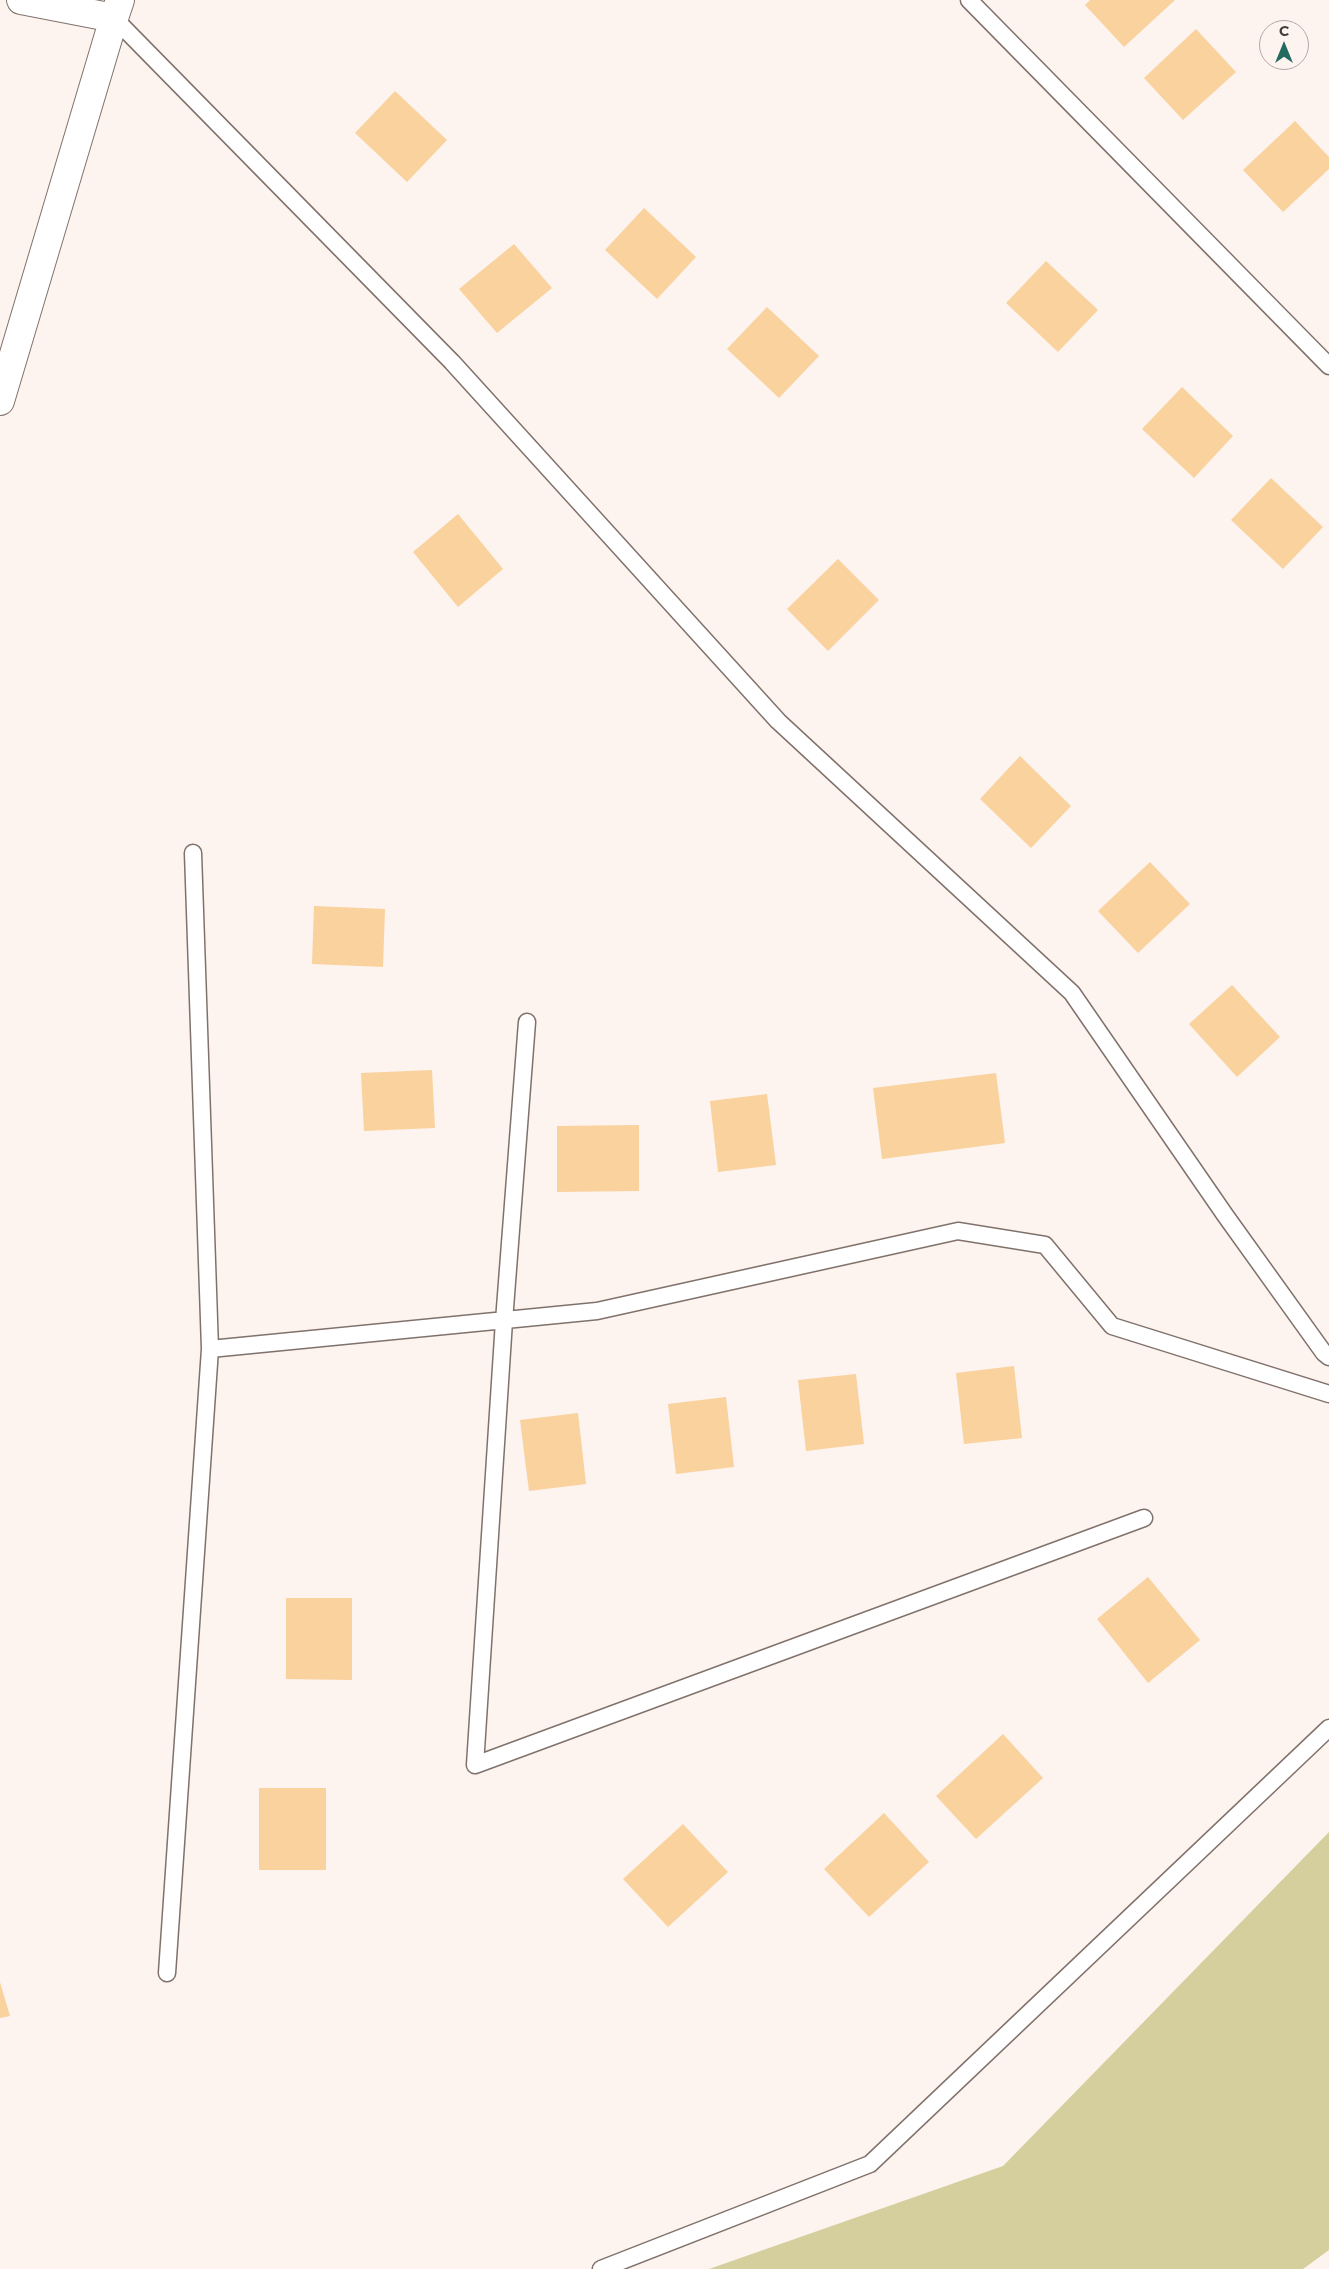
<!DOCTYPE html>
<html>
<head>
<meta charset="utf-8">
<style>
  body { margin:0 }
  #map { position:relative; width:1329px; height:2269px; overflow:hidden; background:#fdf3ef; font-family:Montserrat,sans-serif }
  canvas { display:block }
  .north { position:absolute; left:1259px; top:20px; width:50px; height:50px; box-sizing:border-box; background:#fdf3ef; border:1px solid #b2a9a6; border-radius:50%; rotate:0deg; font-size:14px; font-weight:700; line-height:20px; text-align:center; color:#413b38 }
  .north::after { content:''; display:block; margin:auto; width:18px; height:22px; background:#236a60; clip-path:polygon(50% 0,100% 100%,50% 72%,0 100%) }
</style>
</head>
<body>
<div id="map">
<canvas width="1329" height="2269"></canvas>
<div class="north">С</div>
</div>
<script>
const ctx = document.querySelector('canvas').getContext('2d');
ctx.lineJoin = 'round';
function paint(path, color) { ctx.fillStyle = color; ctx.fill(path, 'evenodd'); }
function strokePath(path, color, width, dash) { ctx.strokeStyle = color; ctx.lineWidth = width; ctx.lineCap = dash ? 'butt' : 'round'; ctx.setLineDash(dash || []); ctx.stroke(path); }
const green = new Path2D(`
  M1329 1832V2250L1303 2269H709L1003 2166Z`);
const building = new Path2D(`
  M1090 0H1175L1124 47 1085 5Z
  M1196 29 1236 72 1183 120 1144 78Z
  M395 91 447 140 407 182 355 133Z
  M1295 121 1329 157V169L1283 212 1243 170Z
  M644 208 696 257 657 299 605 250Z
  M514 244 552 288 497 333 459 289Z
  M1046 261 1098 310 1058 352 1006 303Z
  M767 307 819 356 779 398 727 349Z
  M1182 387 1233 436 1194 478 1142 429Z
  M1271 478 1323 527 1283 569 1231 520Z
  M458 514 503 569 458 607 413 552Z
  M838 559 879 600 828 651 787 609Z
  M1020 756 1071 806 1031 848 980 799Z
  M1150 862 1190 904 1138 953 1098 911Z
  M314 906 385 909 383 967 312 964Z
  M1232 985 1280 1037 1237 1077 1189 1024Z
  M432 1070 435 1128 364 1131 361 1073Z
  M996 1073 1005 1143 882 1159 873 1088Z
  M767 1094 776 1165 718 1172 710 1101Z
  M639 1125V1191L557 1192V1126Z
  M1014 1366 1022 1438 964 1444 956 1373Z
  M856 1374 864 1444 806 1451 798 1380Z
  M726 1397 734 1467 676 1474 668 1404Z
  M578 1413 586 1484 529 1491 520 1420Z
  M1148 1577 1200 1640 1148 1683 1097 1619Z
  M286 1598H352V1680L286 1679Z
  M1003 1734 1043 1778 976 1839 936 1796Z
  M259 1788H326V1870H259Z
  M884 1813 929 1862 869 1917 824 1869Z
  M683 1824 728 1872 668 1927 623 1879Z
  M0 1982 10 2016 0 2018Z`);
const service = new Path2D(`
  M969 0 1329 366
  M114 18 452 362 778 721 1072 993 1225 1215 1324 1353 1329 1357
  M193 853 210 1349
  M527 1022 504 1321 475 1765 1144 1518
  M167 1973 210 1349 597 1311 958 1231 1045 1245 1112 1326 1329 1394
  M601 2269 870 2164 1329 1728`);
const minor = new Path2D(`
  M21 0 114 18 120 0
  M0 401 114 18`);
paint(green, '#d5cf9e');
paint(building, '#f9d29d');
strokePath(service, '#80726b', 19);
strokePath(minor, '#80726b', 30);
strokePath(service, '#fff', 16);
strokePath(minor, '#fff', 28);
</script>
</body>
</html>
